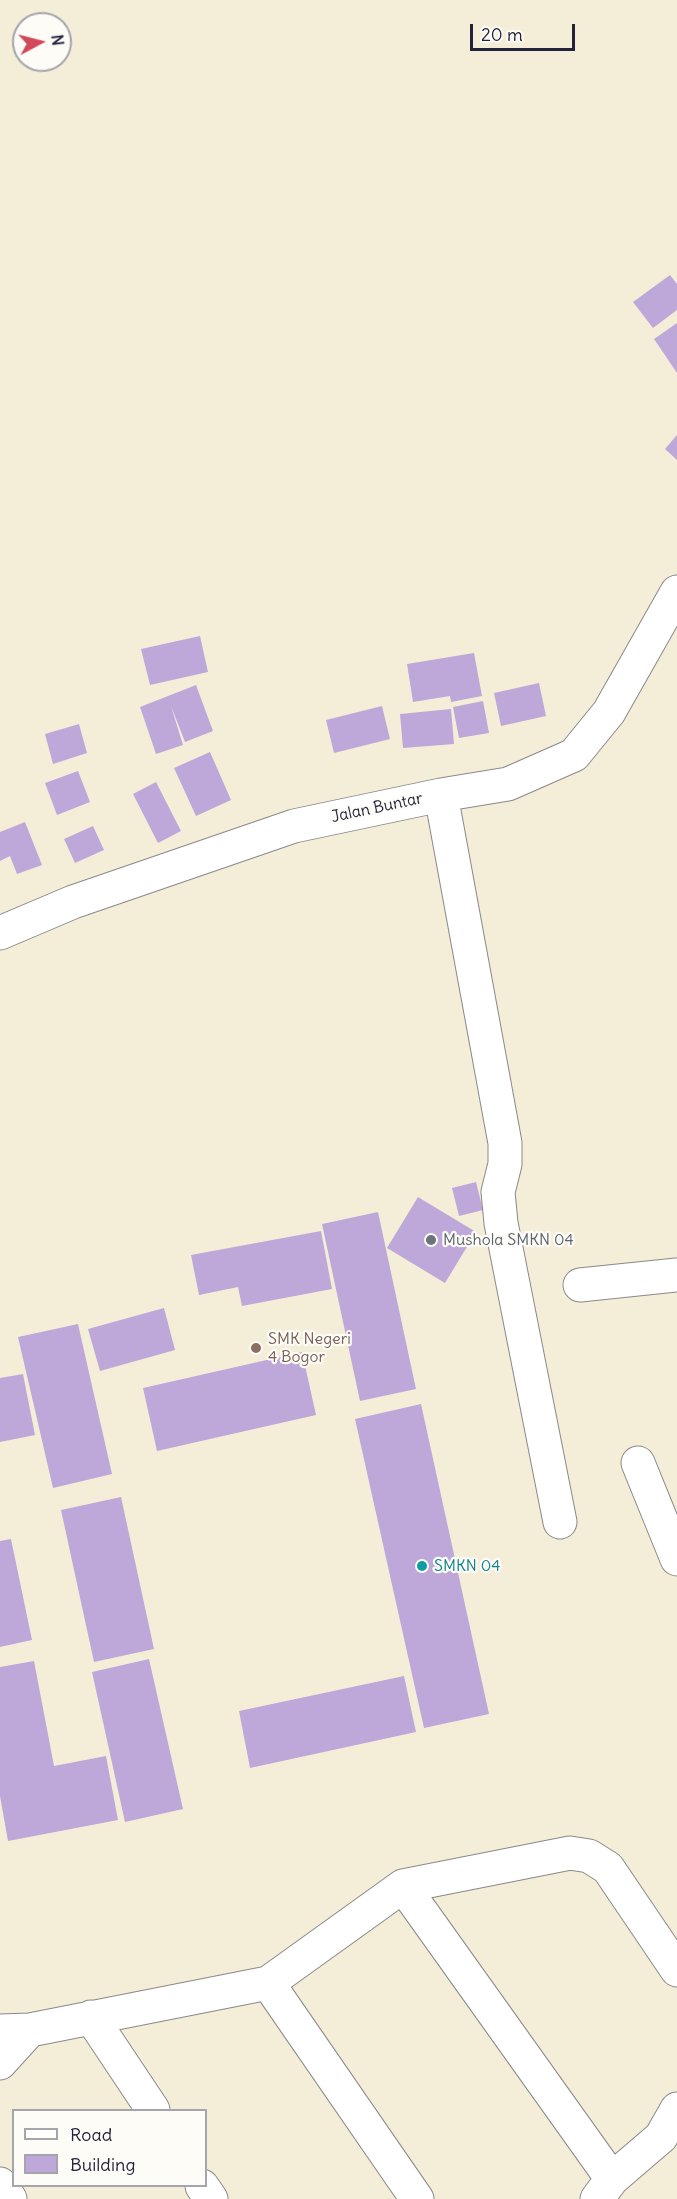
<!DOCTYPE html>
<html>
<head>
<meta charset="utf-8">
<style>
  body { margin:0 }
  #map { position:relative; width:677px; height:2199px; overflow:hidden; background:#f4eed9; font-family:Delius,sans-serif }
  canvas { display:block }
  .legend { position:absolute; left:12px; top:2109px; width:195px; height:78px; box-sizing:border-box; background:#fdfcf7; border:2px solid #a5a5ac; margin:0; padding:8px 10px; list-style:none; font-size:18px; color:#22223b }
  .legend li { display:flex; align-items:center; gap:12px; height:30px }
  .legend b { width:30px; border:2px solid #a5a5ac }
  .north { position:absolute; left:12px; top:12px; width:60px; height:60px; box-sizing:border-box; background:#fdfcf7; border:2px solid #a5a5ac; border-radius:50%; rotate:83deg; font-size:16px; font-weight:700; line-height:24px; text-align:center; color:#22223b }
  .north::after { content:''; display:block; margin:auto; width:21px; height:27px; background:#d1495b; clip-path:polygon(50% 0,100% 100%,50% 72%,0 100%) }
  .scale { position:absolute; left:470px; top:24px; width:105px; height:27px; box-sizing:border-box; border:3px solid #22223b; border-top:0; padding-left:8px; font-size:18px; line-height:21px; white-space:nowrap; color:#22223b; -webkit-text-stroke:4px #fdfcf7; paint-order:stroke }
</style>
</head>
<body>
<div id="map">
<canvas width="677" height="2199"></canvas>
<ul class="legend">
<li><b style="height:8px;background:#fff"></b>Road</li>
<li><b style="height:16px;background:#bda8d9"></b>Building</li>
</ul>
<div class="north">N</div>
<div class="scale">20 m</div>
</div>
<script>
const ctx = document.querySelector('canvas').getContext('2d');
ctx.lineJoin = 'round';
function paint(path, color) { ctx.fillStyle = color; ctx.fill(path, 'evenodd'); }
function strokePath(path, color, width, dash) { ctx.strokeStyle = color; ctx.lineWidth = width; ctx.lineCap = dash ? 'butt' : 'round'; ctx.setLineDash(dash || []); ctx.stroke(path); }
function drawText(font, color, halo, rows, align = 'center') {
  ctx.font = font + ' Delius,sans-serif'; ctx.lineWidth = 4.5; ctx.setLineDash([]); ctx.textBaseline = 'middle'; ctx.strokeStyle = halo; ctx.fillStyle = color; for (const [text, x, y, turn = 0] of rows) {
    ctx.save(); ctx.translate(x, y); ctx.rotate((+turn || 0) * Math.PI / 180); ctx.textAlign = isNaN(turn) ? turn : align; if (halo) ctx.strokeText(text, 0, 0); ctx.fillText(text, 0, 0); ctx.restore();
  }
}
const building = new Path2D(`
  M670 275 677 284V310L653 328 633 302Z
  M677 323V373L654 339Z
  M677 435V460L665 449Z
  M200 636 208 672 150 685 141 649Z
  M474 653 482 696 451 702 450 696 413 702 407 664Z
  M539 683 546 716 501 726 494 693Z
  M196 685 213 731 185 742 171 706 183 745 156 754 140 707Z
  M483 701 489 733 459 738 453 707Z
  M382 706 390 739 334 753 326 720Z
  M451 709 454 744 403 748 400 714Z
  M79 724 87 753 53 764 45 734Z
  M210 752 231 800 196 816 174 768Z
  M78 771 90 802 57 815 45 783Z
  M156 782 181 831 158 843 133 794Z
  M25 822 42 865 17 874 10 856 0 861V832Z
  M93 826 104 850 75 863 64 839Z
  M476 1182 483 1210 459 1216 452 1188Z
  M418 1197 476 1232 445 1283 387 1248Z
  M378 1212 416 1389 360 1401 322 1224Z
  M321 1231 332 1289 242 1306 238 1287 199 1295 191 1255Z
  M164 1308 175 1350 100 1371 88 1329Z
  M78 1324 112 1474 53 1488 18 1337Z
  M302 1352 316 1415 157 1451 143 1388Z
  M23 1374 35 1435 0 1442V1378Z
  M421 1404 489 1714 424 1728 355 1419Z
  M121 1497 154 1649 94 1662 61 1510Z
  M11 1539 32 1640 0 1647V1541Z
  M149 1659 183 1809 125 1822 92 1672Z
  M34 1661 54 1766 106 1756 118 1820 8 1841 0 1796V1667Z
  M404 1676 416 1732 250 1768 239 1711Z`);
const minor = new Path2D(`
  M441 795 505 1143V1164L498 1192 501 1223 560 1522
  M0 933 73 902 294 826 441 795 508 784 574 755 609 712 677 592
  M580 1285 677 1275
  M638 1463 677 1559
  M403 1886 612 2179
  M268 1983 417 2199
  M91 2017 153 2110
  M0 2031 30 2030 268 1983 403 1886 570 1853 589 1856 608 1868 677 1970
  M0 2063 30 2030
  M0 2184 10 2199
  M202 2186 211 2199
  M597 2199 612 2179 661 2137 677 2109`);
const markers = [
  [431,1240,6,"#6b7280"],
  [256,1348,6,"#8d6e63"],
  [422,1566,6,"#0f9aa8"]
];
const streetNames = [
  ["Jalan Buntar",377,808,-12]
];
const worshipNames = [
  ["Mushola SMKN 04",443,1240]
];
const educationNames = [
  ["SMK Negeri",268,1339],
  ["4 Bogor",268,1357]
];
const cultureNames = [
  ["SMKN 04",434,1566]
];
paint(building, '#bda8d9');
strokePath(minor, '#8b888a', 35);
strokePath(minor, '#fff', 33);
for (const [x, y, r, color] of markers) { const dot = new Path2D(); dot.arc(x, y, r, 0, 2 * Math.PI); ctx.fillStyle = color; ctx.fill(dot); strokePath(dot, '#fdfcf7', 2); }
drawText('16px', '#22223b', '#fdfcf7', streetNames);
drawText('16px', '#5b616d', '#fdfcf7', worshipNames, 'left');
drawText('16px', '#785e54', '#fdfcf7', educationNames, 'left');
drawText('16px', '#0d838f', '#fdfcf7', cultureNames, 'left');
</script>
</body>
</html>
